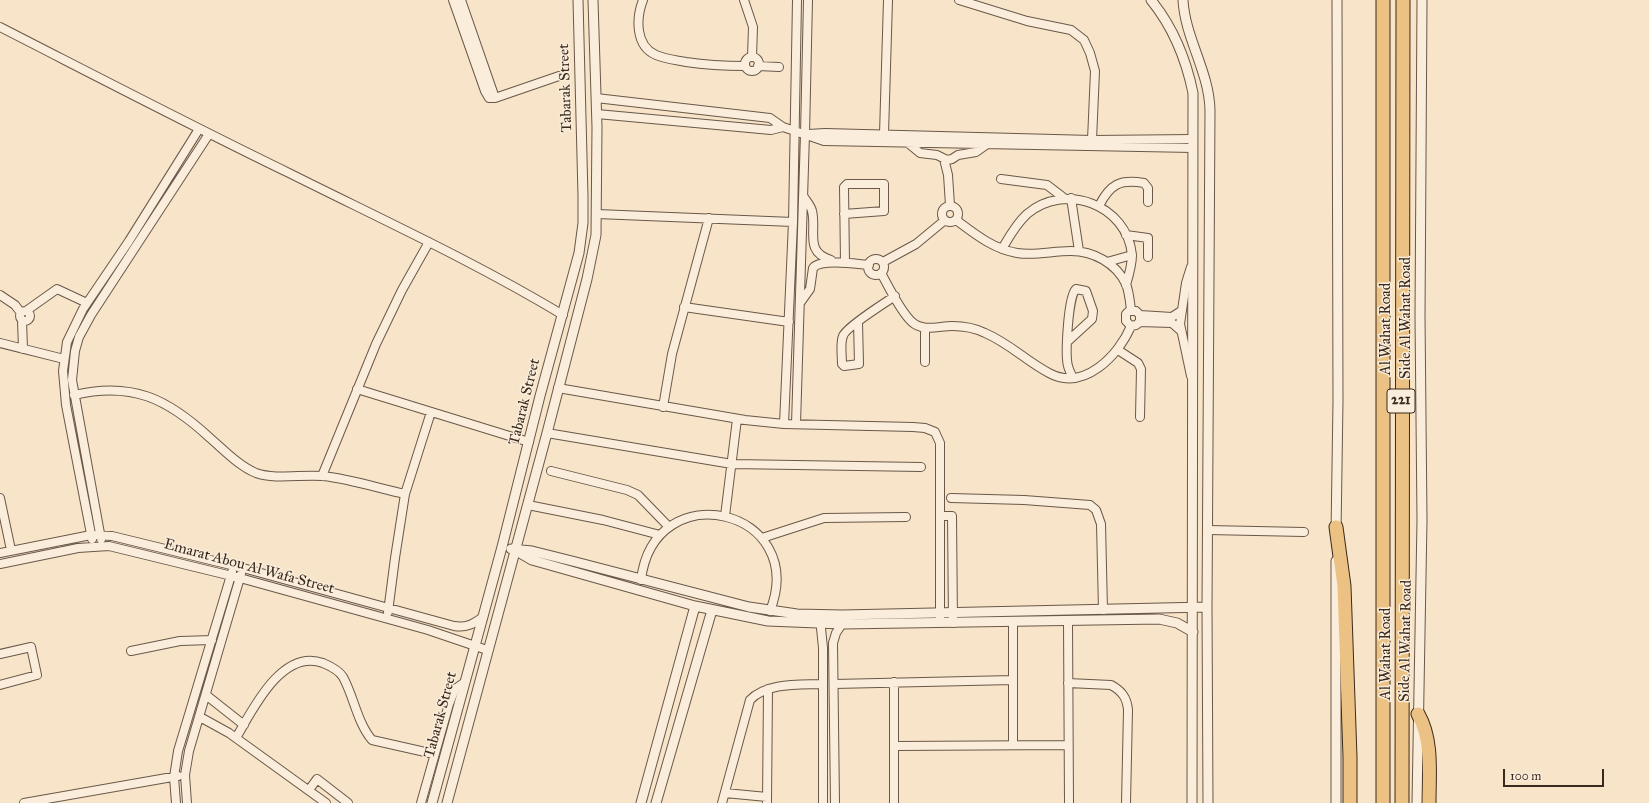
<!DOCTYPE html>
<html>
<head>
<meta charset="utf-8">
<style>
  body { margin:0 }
  #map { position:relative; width:1649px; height:803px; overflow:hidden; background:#f8e4c8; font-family:"IM FELL Great Primer",serif }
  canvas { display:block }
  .scale { position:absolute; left:1503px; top:769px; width:101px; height:18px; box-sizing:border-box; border:2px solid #3a2a1d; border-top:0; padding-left:5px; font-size:12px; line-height:14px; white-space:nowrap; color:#3a2a1d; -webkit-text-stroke:3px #faeddb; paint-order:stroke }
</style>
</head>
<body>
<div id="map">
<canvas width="1649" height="803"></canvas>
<div class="scale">100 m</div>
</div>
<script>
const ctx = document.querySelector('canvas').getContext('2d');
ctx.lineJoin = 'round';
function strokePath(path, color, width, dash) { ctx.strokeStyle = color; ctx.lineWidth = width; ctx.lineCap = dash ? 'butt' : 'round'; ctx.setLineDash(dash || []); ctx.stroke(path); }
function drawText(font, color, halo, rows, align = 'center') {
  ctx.font = font + ' "IM FELL Great Primer",serif'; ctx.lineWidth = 3; ctx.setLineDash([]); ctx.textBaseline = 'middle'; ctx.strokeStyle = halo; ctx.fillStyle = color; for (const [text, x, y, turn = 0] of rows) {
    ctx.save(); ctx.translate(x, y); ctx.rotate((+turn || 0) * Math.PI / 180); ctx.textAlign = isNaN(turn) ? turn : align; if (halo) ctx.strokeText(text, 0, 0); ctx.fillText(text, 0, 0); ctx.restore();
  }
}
const minor = new Path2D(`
  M453 0 485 91 489 98H495L559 76
  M461 0 495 98
  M643 0C636 18 635 46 656 55 665 59 676 60 686 62 706 65 725 66 745 66
  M744 0 753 27 752 57
  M959 0 1027 21 1071 30 1084 40 1090 53 1095 71 1092 140
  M0 27C96 76 192 126 289 173 381 219 475 262 563 315
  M745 64a7 7 0 1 1 14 0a7 7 0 1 1-14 0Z
  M758 66 779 67
  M596 98 770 118 783 127 771 130 597 114
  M783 127 824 141 1193 148
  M808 134 825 133 1092 140 1193 139
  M884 134 888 0
  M908 143 920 153 937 155 947 160 952 159 958 155 976 152 986 145
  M944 159 948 175 950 205
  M1001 179 1047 185 1064 198
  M804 197C807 202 811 206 812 211 817 231 804 252 831 260
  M1071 198 1079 251
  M942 214a8 8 0 1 1 16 0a8 8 0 1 1-16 0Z
  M1099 206C1110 184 1120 179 1144 183L1148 188V202
  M597 214 793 222
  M844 214 884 211V184H847L844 187 845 263
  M956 220C975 234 993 249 1017 253 1035 256 1052 251 1071 251 1093 251 1116 263 1126 284 1129 291 1130 302 1131 310
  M1126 235 1148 238V257
  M1002 249C1009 237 1016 224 1027 214 1064 182 1127 204 1132 255 1132 265 1129 275 1126 285
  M868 267a8 8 0 1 1 16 0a8 8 0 1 1-16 0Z
  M883 262 916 244 945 220
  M1107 262 1132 255
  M881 273C889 287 900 311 912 322 923 332 939 326 952 326 964 326 975 328 985 333 1009 343 1026 361 1049 373 1084 392 1119 355 1131 326
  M0 295 15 305 21 313
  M800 303 810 289 813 268C821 258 856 264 869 265
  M684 307 789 322
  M26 311 57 289 87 303
  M20 316a5 5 0 1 1 10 0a5 5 0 1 1-10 0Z
  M1140 315 1172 317 1181 311
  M22 320 23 349
  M858 322 859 364 844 366 842 364C842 355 840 343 843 336 845 328 886 302 895 296
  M1140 322V315L1136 311H1129L1126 314V321L1131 326 1136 325 1140 322 1172 323 1180 330
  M925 328V362
  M1068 341 1092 319 1093 311 1086 291 1076 289C1068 296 1065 355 1068 366 1069 370 1071 374 1073 378
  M0 343 64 359
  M1118 350 1138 363 1141 369 1140 417
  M1191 376 1180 324 1186 283 1191 267
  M558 388 745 420 784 424 913 427 925 428 935 432 940 443V618
  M357 389 529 442
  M74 395C132 381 168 399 210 438 224 450 239 466 256 473 276 480 302 474 323 476 350 479 378 488 405 494
  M663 407 672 354 709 218
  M784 424 793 222 797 0
  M796 424 805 134 808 0
  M547 433 732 464 921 467
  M551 471 627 490 638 495 669 527
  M322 476 376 344 402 290 429 242
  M0 498 11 550
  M951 498 1024 500 1090 505 1096 510 1101 524 1103 610
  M528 505 603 520 660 535
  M725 516 737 419
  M941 516H952L953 623
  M1208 530 1304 532
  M762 538 824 518 906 517
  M92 539 66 405 63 371 67 342 83 309 129 241 199 129
  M101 539 72 380 75 351 79 337 91 315 209 134
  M0 553 91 535 112 536 243 568 454 626C467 628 473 624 483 617
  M0 564 78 548 109 546 240 578 428 630 487 650
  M641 580C654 472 810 509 770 611
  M388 612 395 558 405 494 431 412
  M820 618 823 648V803
  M1013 622V745
  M1068 622 1069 803
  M131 651 180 641 212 640
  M0 654 31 647 37 675 0 685
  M1068 683 1111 685C1122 691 1127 698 1128 710L1126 803
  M834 684 1013 680
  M206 695 244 725
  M200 717 229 733 326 803
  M236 738C253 709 282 648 323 663 330 666 339 670 343 677 354 697 357 722 372 740L434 754
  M894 746 1068 745
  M309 790 317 779 348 803
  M725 793 767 797
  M24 803 178 776
  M176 803 174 777 178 751 232 572
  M187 803 185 775 189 751 241 574
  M421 803 449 704 455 689 465 682
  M722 803 750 700C767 682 800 685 823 684
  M767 803 768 689
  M835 803 833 643 836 633 842 624
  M894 803V682`);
const tertiary = new Path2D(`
  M1151 0C1173 27 1186 59 1193 93L1192 803
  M1183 0C1185 38 1209 71 1210 110L1207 607 1208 803
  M1336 533 1338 401 1337 0
  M511 549 532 551 572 561 749 607 797 614 842 615 1207 607
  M515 550 532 560 695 606 768 621 842 624 1159 619 1177 623 1193 632
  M432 803 502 547 540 396 579 253 583 223V196L578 0
  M447 803 547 433 587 279 596 235 597 127 593 0
  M641 803 695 606
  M656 803 712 610
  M1336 803V561
  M1417 803 1422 520 1420 316 1422 0`);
const trunk = new Path2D(`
  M1383 0V803
  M1336 527 1344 586 1350 757V803
  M1418 714C1433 740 1429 774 1429 803
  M1402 803 1403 0`);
const shields = [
  [1401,401,28]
];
const shieldNames = [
  ["221",1401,401]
];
const streetNames = [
  ["Tabarak Street",566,88,-92],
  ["Side Al Wahat Road",1406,318,-90],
  ["Al Wahat Road",1386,329,-90],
  ["Tabarak Street",525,402,-76],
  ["Emarat Abou Al Wafa Street",249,567,15],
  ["Side Al Wahat Road",1406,641,-89],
  ["Al Wahat Road",1386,654,-90],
  ["Tabarak Street",441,715,-75]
];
strokePath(minor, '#6a5848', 10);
strokePath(tertiary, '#6a5848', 11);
strokePath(trunk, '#3a2a1d', 15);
strokePath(minor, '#faeddb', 8);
strokePath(tertiary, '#faeddb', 9);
strokePath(trunk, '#ecc284', 13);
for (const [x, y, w] of shields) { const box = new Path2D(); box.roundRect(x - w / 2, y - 12, w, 24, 3); ctx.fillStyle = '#faeddb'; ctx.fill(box); strokePath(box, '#3a2a1d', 1); }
drawText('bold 14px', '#3a2a1d', null, shieldNames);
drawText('15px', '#3a2a1d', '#faeddb', streetNames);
</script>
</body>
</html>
